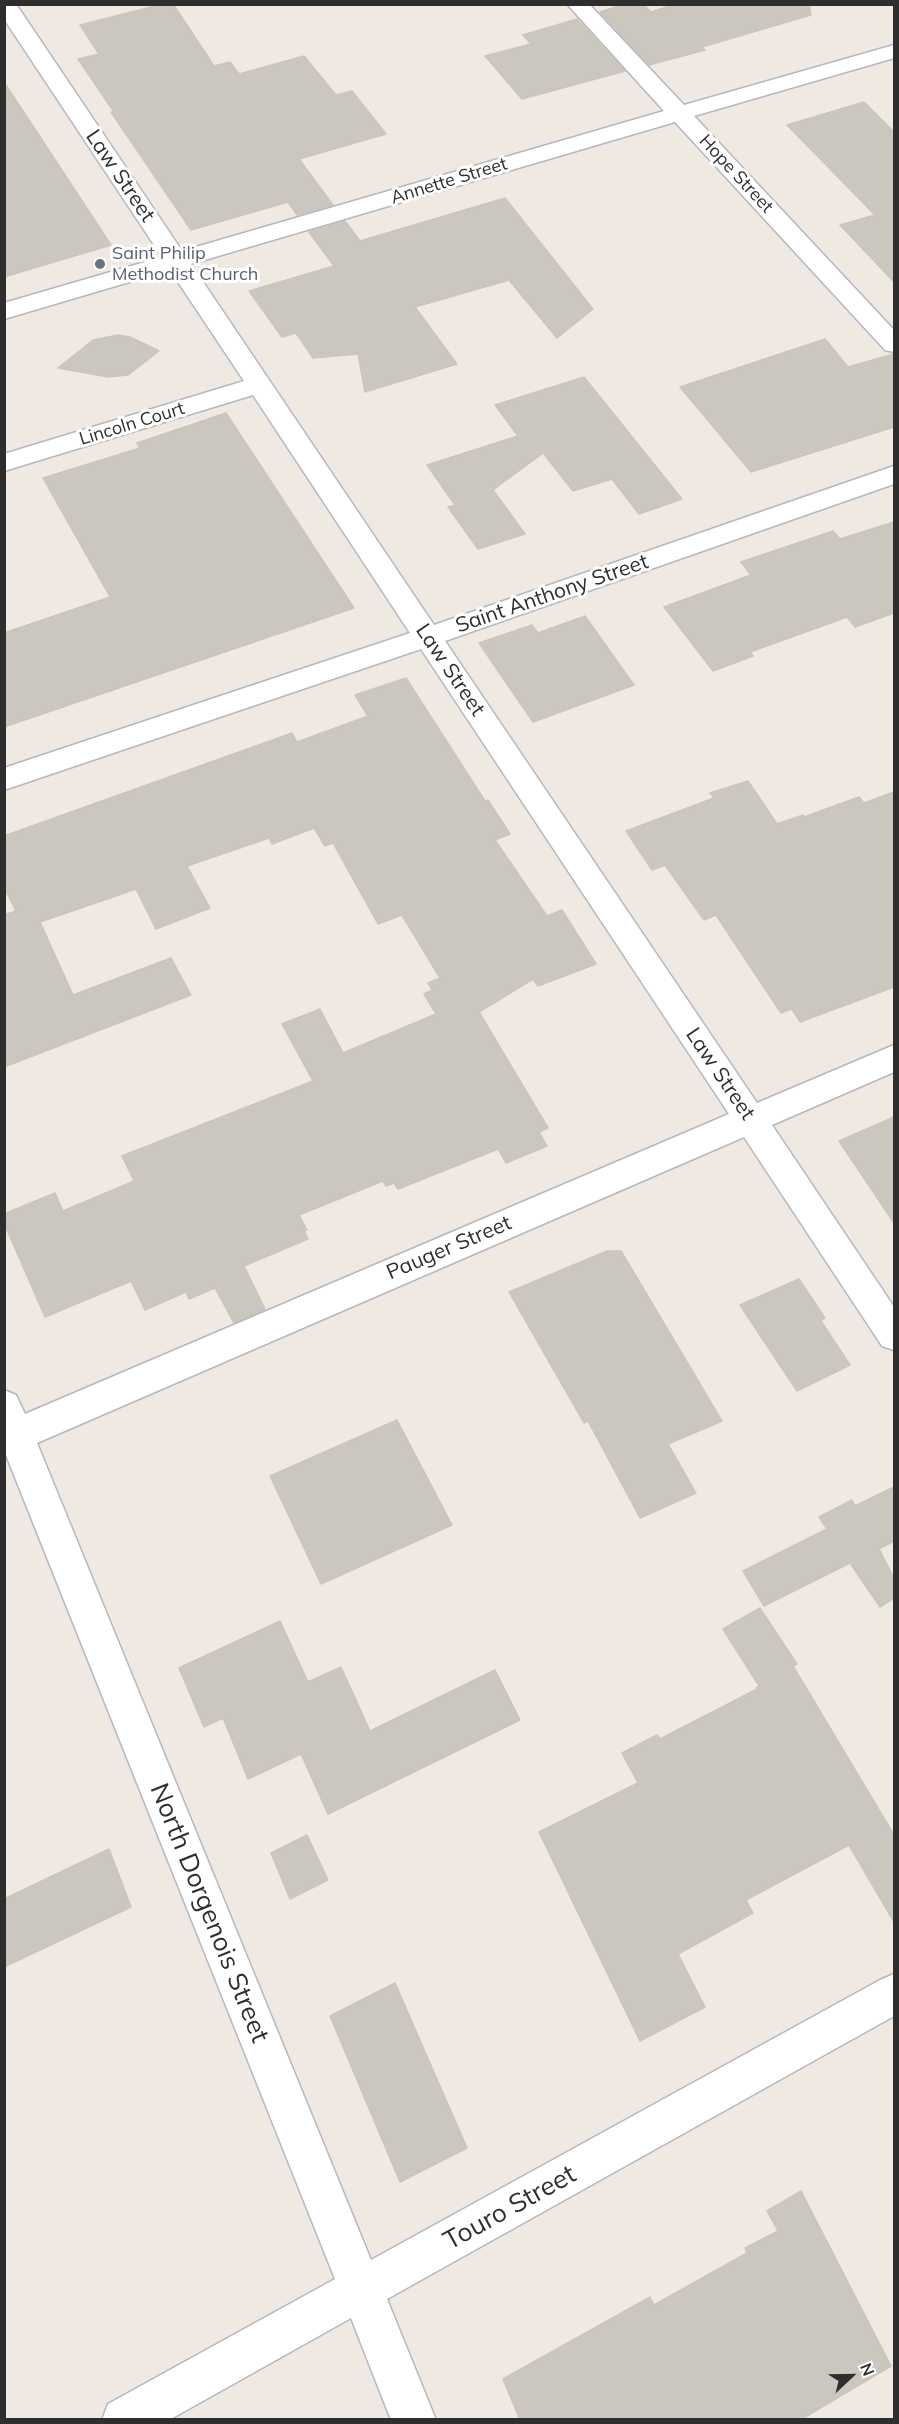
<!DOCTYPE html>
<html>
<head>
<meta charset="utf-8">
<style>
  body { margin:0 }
  #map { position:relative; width:899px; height:2424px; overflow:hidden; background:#efe9e1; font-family:Mulish,sans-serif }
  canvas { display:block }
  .frame { position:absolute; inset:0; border:6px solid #2e2e2e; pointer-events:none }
  .north { position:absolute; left:821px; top:2346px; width:60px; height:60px; -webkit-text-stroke:4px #fff; paint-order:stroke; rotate:68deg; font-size:16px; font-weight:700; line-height:24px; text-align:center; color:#2e2e2e }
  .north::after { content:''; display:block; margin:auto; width:21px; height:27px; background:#2e2e2e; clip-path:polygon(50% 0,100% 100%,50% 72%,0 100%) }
</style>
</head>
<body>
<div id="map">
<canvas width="899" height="2424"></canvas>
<div class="frame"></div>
<div class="north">N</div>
</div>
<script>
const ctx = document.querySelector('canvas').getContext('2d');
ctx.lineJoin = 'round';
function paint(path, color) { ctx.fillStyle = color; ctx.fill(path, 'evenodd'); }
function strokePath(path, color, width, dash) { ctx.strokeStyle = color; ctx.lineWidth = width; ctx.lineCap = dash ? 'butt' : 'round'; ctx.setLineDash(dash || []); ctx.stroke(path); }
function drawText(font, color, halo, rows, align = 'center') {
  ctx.font = font + ' Mulish,sans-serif'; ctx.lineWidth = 6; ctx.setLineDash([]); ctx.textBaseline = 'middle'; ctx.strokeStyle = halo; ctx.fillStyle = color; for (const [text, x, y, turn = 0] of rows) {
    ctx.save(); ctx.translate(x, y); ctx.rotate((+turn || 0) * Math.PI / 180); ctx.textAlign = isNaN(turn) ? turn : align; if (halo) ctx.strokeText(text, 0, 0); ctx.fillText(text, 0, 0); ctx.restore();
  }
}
const building = new Path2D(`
  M163 4H173L214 66 230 62 239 74 304 56 336 95 352 91 386 134 299 159 333 205 297 215 288 202 191 230 111 112H114L78 59 99 54 80 25Z
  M625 4H643L651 12 676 4H809L811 15 702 47 705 50 649 65 600 12Z
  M577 19 625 71 522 99 485 56 531 44 523 35Z
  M4 82 111 245 4 277Z
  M864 102 894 132V282L840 225 875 215 787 125Z
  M505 198 593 309 557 338 509 280 415 307 457 364 365 392 358 354 313 358 296 333 282 337 249 291 334 266 309 232 345 221 360 241Z
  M118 335 130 337 159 351 128 375 108 377 58 368 93 340Z
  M825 339 848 367 894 354V427L751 472 680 387Z
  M584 377 682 499 639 514 612 479 573 491 543 453 493 490 525 534 478 549 448 507 455 505 427 465 518 436 495 405Z
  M226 413 354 608 4 727V633L110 597 43 478 140 448 137 443Z
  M894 522V613L855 627 847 617 750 652 753 656 713 671 664 607 751 575 741 562 833 531 840 539Z
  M585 616 634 685 533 722 479 643 532 625 538 633Z
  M406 678 485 801 488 800 510 834 495 840 547 916 562 910 596 964 538 986 533 979 479 1012 548 1128 539 1132 547 1146 506 1163 498 1149 398 1189 394 1183 386 1186 383 1181 299 1215 307 1230 304 1231 308 1239 244 1266 265 1309 234 1323 215 1288 189 1299 186 1292 145 1310 131 1281 45 1317 4 1223V1214L55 1193 63 1211 134 1181 122 1156 313 1081 282 1024 320 1009 343 1053 436 1014 424 994 432 990 428 983 440 978 402 915 378 924 333 843 325 846 314 828 272 844 269 838 187 866 210 908 156 929 136 889 40 922 73 995 171 958 191 995 4 1067V915L16 911 4 887V836L292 733 297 742 368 716 355 695Z
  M748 781 777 824 803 815 804 817 859 797 864 803 894 792V987L800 1022 792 1009 781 1013 716 915 704 920 665 865 652 870 626 831 714 798 710 793Z
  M894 1117V1223L839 1141Z
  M607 1251H621L722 1421 668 1444 696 1493 640 1518 588 1421 584 1423 509 1292Z
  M799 1279 825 1318 821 1321 850 1365 797 1391 740 1305Z
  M397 1420 452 1525 321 1584 270 1476Z
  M894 1487V1541L879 1549 894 1578V1598L880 1607 850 1563 764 1606 743 1571 827 1529 819 1517 852 1500 855 1506Z
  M760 1608 797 1664 793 1666 894 1835V1922L849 1845 746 1900 753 1913 678 1954 705 2007 640 2041 539 1832 638 1783 622 1753 657 1735 660 1739 757 1689 756 1688 759 1686 723 1629Z
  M280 1621 308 1682 341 1667 370 1731 495 1670 520 1720 328 1814 301 1754 248 1779 223 1718 204 1727 179 1668Z
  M307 1835 328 1880 290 1899 271 1853Z
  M109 1849 131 1907 4 1967V1899Z
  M395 1983 467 2148 400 2182 330 2016Z
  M801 2191 891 2366 800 2420H520L503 2379 650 2297 654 2305 747 2253 745 2248 778 2231 767 2211Z`);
const minor = new Path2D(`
  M4 4H16L182 251 664 111 567 4H589L684 105 894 45V58L694 116 894 330V352L885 350 675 122 191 264 434 625 894 466V484L445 641 757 1103 894 1045V1072L772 1125 894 1307V1350L882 1346 744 1137 37 1443 371 2260 880 1980 894 1974V2016L387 2299 436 2420H391L351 2318 169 2420H102L108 2404 335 2279 6 1455 4 1456V1390L16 1395 25 1414 729 1114 421 649 4 790V768L410 633 253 395 4 471V454L244 381 170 270 4 319V303L162 257 4 19Z`);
const markers = [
  [100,264,6,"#6b7280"]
];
const farStreetnames = [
  ["Hope Street",736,174,47],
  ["Annette Street",449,181,-17],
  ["Lincoln Court",132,424,-17]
];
const farWorshipnames = [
  ["Saint Philip",112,254],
  ["Methodist Church",112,275]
];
const streetNames = [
  ["Law Street",120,176,56],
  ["Saint Anthony Street",552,594,-19],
  ["Law Street",450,670,56],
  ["Law Street",720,1074,56],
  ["Pauger Street",449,1248,-23]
];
const nearStreetnames = [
  ["North Dorgenois Street",209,1913,68],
  ["Touro Street",510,2208,-29]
];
paint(building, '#cbc7bf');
strokePath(building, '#cbc5ba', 1.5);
strokePath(minor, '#b4b7c1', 3);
paint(minor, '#fff');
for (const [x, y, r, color] of markers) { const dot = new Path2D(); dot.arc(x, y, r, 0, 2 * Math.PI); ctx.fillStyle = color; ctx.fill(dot); strokePath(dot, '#fff', 2); }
drawText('18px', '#2e2e2e', '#fff', farStreetnames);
drawText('18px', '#5b616d', '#fff', farWorshipnames, 'left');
drawText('21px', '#2e2e2e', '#fff', streetNames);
drawText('26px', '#2e2e2e', '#fff', nearStreetnames);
</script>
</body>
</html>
